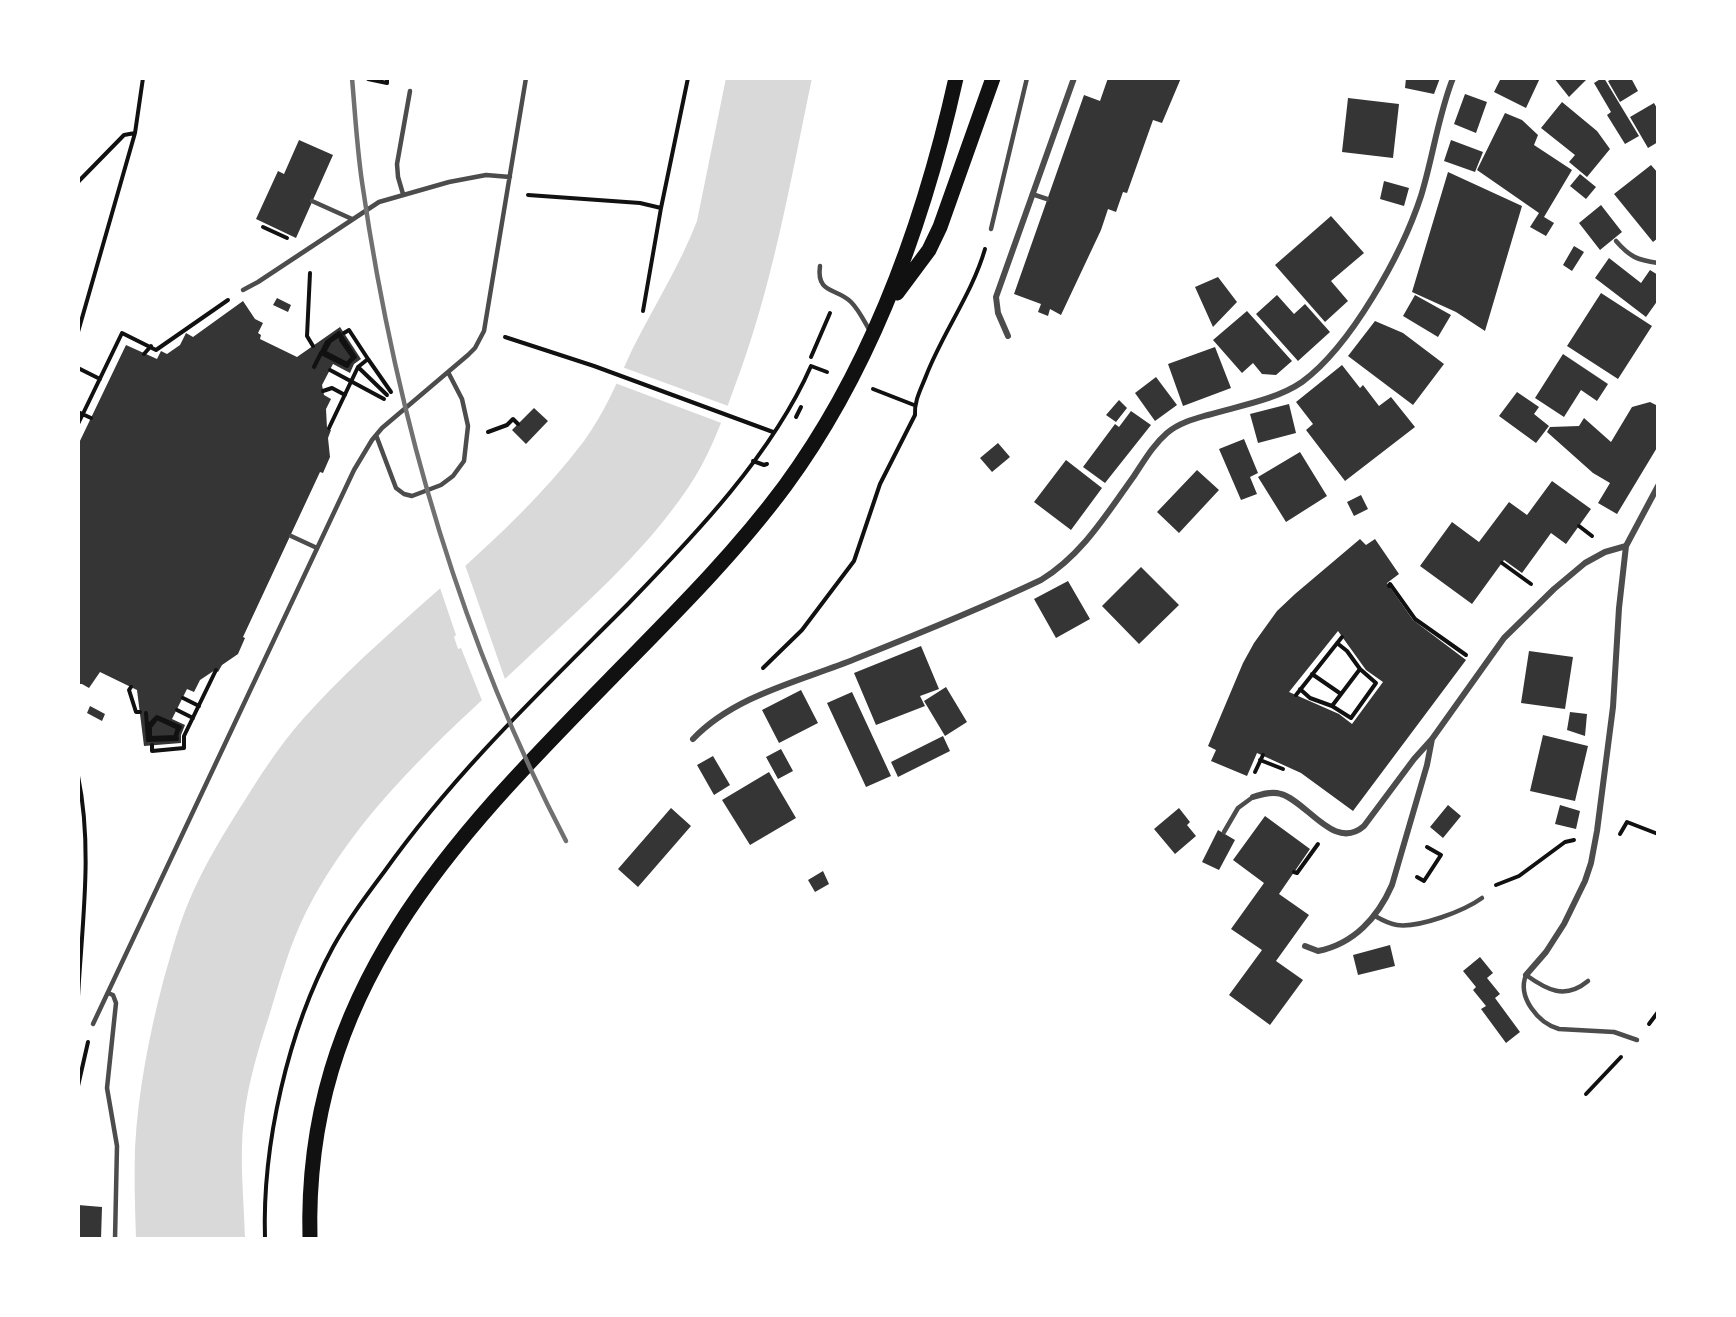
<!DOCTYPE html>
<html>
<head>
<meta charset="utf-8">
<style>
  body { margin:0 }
  #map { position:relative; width:1736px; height:1317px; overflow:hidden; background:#fff; font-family:Mulish,sans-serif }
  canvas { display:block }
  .frame { position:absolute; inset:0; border:80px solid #fff; pointer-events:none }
</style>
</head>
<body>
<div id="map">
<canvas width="1736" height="1317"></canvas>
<div class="frame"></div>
</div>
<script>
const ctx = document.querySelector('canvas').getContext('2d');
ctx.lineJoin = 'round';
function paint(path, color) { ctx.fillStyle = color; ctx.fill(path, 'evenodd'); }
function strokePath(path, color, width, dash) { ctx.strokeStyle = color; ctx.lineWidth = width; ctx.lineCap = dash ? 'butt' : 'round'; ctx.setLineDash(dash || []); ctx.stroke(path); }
const water = new Path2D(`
  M726 78H812C790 183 772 290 733 391 721 424 708 459 688 488 642 556 579 609 521 664 441 738 356 813 306 912 290 944 280 980 270 1013 259 1047 248 1082 244 1118 239 1157 244 1199 245 1239H136C135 1209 134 1178 135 1148 138 1092 149 1036 163 982 171 954 178 927 189 901 204 865 224 833 245 800 265 768 286 736 313 708 399 615 507 543 584 441 605 412 617 382 632 350 654 306 679 267 697 221Z`);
const pier = new Path2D(`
  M622 367 731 407 724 424 615 383Z
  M464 562 506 682 483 703 461 648 458 649 454 637 456 635 439 585Z`);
const building = new Path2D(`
  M1108 78H1181L1162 123 1153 120 1127 193 1123 192 1116 212 1108 209 1101 230 1061 315 1050 309 1048 316 1038 312 1041 304 1014 294 1084 95 1100 101Z
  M1406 78H1440L1434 94 1405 88Z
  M1501 78H1540L1526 108 1494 92Z
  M1554 78H1588L1569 97Z
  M1602 78H1604L1639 136 1625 144 1607 115 1611 112 1594 83Z
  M1614 78H1631L1638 91 1620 102 1608 81Z
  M1465 94 1487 102 1476 133 1454 124Z
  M1348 98 1399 104 1393 158 1342 152Z
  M1562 102 1597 131 1610 149 1587 177 1569 162 1575 155 1541 128Z
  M1654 103 1658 110V142L1648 148 1630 117Z
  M1505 113 1522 120 1538 135 1534 145 1572 170 1544 217 1554 223 1546 236 1530 227 1539 213 1477 170Z
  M299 140 333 155 296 238 256 219 278 171 284 174Z
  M1451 140 1483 152 1475 172 1444 161Z
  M1651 165 1658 173V238L1653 242 1614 194Z
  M1448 172 1522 206 1485 331 1456 312 1412 292Z
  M1580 174 1596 187 1586 199 1570 186Z
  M1384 181 1409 188 1404 206 1380 199Z
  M1601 205 1622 232 1600 250 1579 223Z
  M1331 216 1364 253 1331 281 1348 301 1325 322 1275 265Z
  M1574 246 1584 252 1572 271 1563 265Z
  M1609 258 1641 283 1650 270 1658 275V300L1646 317 1595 278Z
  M1218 277 1237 302 1213 327 1195 287Z
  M1601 293 1652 326 1618 379 1567 346Z
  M1277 295 1294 314 1305 304 1330 332 1298 361 1256 314Z
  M1415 295 1451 315 1438 337 1403 316Z
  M277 298 291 305 288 312 273 305Z
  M243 301 255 319 263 323 258 333 261 335 260 339 297 357 340 327 361 359 354 364 350 373 333 364 322 385 324 395 331 399 326 409 327 428 331 430 328 438 330 457 323 473 320 472 243 637 245 638 238 654 222 665 218 672 215 670 200 680 194 692 187 689 172 719 185 725 181 735V743L144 746 137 690 100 672 89 688 82 684H78V445L126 345 157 359 161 351 167 354 180 345 186 333 193 337Z
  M1247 311 1292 361 1276 375 1262 374 1253 363 1242 373 1213 340Z
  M1375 321 1403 333 1444 364 1413 405 1348 356Z
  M1215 347 1231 388 1183 406 1168 364Z
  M1563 354 1608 384 1597 401 1581 390 1564 417 1535 398Z
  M1342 365 1360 388 1363 385 1379 406 1391 397 1415 427 1345 481 1306 430 1313 424 1296 402Z
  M1156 377 1177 405 1155 421 1135 393Z
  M1517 392 1539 407 1534 414 1549 426 1536 443 1499 416Z
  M1119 400 1127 408 1116 422 1106 415Z
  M1650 402 1658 406V446L1617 514 1598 503 1610 483 1593 473 1547 432 1550 427 1579 426 1584 418 1611 442 1632 407Z
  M1289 404 1296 433 1258 443 1250 414Z
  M534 408 548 421 526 444 512 430Z
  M1131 411 1151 425 1105 483 1083 467 1115 424 1119 427Z
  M1244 439 1258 473 1250 477 1257 494 1241 500 1219 449Z
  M998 443 1010 457 992 472 980 458Z
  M1300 452 1327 496 1286 522 1258 477Z
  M1066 460 1102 488 1071 530 1034 502Z
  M1197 470 1219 490 1179 533 1157 512Z
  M1552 481 1591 509 1566 544 1551 533 1522 573 1504 560 1472 604 1420 566 1452 522 1479 542 1509 502 1527 515Z
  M1361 495 1368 509 1354 516 1347 502Z
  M1360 539 1366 545 1375 539 1399 574 1387 583 1413 620 1466 660 1353 811 1301 773 1257 753 1247 776 1211 761 1216 750 1208 746 1243 663 1254 643 1277 611 1295 594ZM1338 631 1366 670 1383 682 1352 724 1339 714 1289 692Z
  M1141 567 1179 605 1139 644 1102 606Z
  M1068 581 1090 619 1056 638 1034 599Z
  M921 646 939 689 920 696 925 706 876 725 854 673Z
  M1529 651 1573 657 1565 709 1521 703Z
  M946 687 967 722 945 736 924 701Z
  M801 690 818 723 779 743 762 710Z
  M852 692 891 776 866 787 827 703Z
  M90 706 105 714 102 721 87 713Z
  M1570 712 1587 714 1585 736 1567 730Z
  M1543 735 1588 746 1575 801 1530 791Z
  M943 736 950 751 898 777 891 762Z
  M781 749 793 771 778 779 766 757Z
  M713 756 730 785 714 795 697 765Z
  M769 772 796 818 750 845 722 800Z
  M1448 805 1461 816 1443 838 1430 827Z
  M1560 805 1580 811 1576 829 1555 824Z
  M671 808 691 826 638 887 618 869Z
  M1179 808 1190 822 1187 825 1196 836 1175 854 1154 829Z
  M1265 816 1310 849 1279 894 1309 915 1276 961 1303 980 1270 1025 1229 995 1262 950 1231 929 1264 883 1233 860Z
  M1218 830 1235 840 1219 870 1202 862Z
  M823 871 829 884 815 892 808 880Z
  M1390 945 1395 966 1358 975 1353 955Z
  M1480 957 1493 973 1487 978 1500 994 1495 998 1520 1032 1506 1043 1481 1009 1486 1006 1473 990 1476 987 1463 971Z
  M78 1205 102 1207 101 1239H78Z`);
const path = new Path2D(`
  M368 79 387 83V78
  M78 182 124 135 135 133
  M528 195 640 203 661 208
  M263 227 287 238
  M310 273 307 336 313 346
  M643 311 661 208 688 78
  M78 332 135 133 143 78
  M505 337 594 366 773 432
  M144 354 151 346
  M811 357 830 313
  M368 359 391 392
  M314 367 321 353 347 366 350 361 355 357 339 333 327 342 322 352 347 365 354 357 339 335 330 341 324 352 347 364 353 357 341 340
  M358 367 387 395
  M78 368 100 379
  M330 370 384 399
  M873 389 914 405
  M323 391 332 388 345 395
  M78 412 91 418
  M796 417 801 407
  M78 424 122 333 156 350 228 300
  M329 428 358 367 368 359 349 330 344 333
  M488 432 507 425 513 419 518 424
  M753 461 764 465 767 464
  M1579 526 1592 536
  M1502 563 1531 584
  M1389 586 1390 584 1415 619 1466 655
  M763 668 802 630 854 561 880 484 915 415C914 401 921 389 926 376 943 332 972 294 985 249
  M1312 674 1341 694
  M131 687 129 690 136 712H140
  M1300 689 1310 698 1332 706 1360 669 1347 651 1337 643
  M1296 695 1342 637
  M183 698 199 706
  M1332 706 1351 718 1376 683 1360 669
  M177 710 193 718
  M146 713 148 740 177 739 176 734 180 727 157 717 148 726 149 740 176 738 178 728 157 718 150 727V738L175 737 178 728 159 719
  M152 745V751L184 748V736L216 670
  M1260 760 1283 769
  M1255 772 1263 755
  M78 776C93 848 82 923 78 997
  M1620 834 1627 822 1658 834
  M1294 872 1297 873 1318 844
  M1417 877 1424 881 1441 855 1427 847
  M1496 885 1519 876 1565 842 1574 840
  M1649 1024 1658 1012
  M78 1086 88 1042
  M1586 1094 1621 1057
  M265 1239C262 1145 288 1030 333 947 348 920 366 896 384 872 456 771 540 692 627 605 694 536 772 455 811 366L827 372`);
const service = new Path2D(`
  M403 194 398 177 397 164 410 91
  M1032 194 1047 199
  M312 201 352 219
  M991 229 1027 78
  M1616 241C1630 257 1637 260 1658 263
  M820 266C816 294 837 288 851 302 859 310 864 321 870 331
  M243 290 258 282 379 202 449 182 486 175 510 177
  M376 435 396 488 404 494 412 496 441 485 453 476 464 461 468 426 462 399 448 372
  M291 536 317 548
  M1224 832 1238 808 1253 797
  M1375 916C1382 920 1389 924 1397 925 1419 928 1464 911 1482 898
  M1588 981C1565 1000 1547 990 1526 975 1517 997 1538 1023 1559 1029L1614 1032 1637 1040
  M108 993 113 995 116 1003 107 1088 117 1146 115 1239
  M93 1024 354 470 372 440 382 428 468 355 475 348 484 331 526 78`);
const minor = new Path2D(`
  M1008 336 998 313 996 297 1074 78
  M693 739C735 695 801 681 855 659 918 634 980 609 1041 580 1082 555 1106 515 1134 476 1144 461 1153 445 1167 433 1179 423 1194 419 1208 415 1238 406 1276 400 1302 382 1351 346 1402 254 1421 196 1433 157 1438 116 1453 78
  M1253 797C1262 794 1272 791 1281 794 1308 802 1334 852 1364 826L1414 759 1432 739 1504 638 1554 589 1585 563 1605 552 1626 546
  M1305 946 1318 951C1354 944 1378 917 1392 885L1427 765 1432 739
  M1526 975 1546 952 1564 924 1585 881 1591 863 1597 831 1613 707 1619 608 1626 546 1658 486`);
const primary = new Path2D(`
  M897 293 929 250 940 227 993 78
  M310 1239C303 987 456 836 620 669 678 610 736 552 785 486 873 366 924 222 956 78`);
const rail = new Path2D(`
  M352 78C355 112 357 148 362 182 395 411 459 636 566 841`);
paint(water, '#d9d9d9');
paint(pier, '#fff');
paint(building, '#353535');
strokePath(path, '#111', 4);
strokePath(service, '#4c4c4c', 4.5);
strokePath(minor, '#4c4c4c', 6);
strokePath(primary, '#111', 15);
strokePath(rail, '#707070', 4.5);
</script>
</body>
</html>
